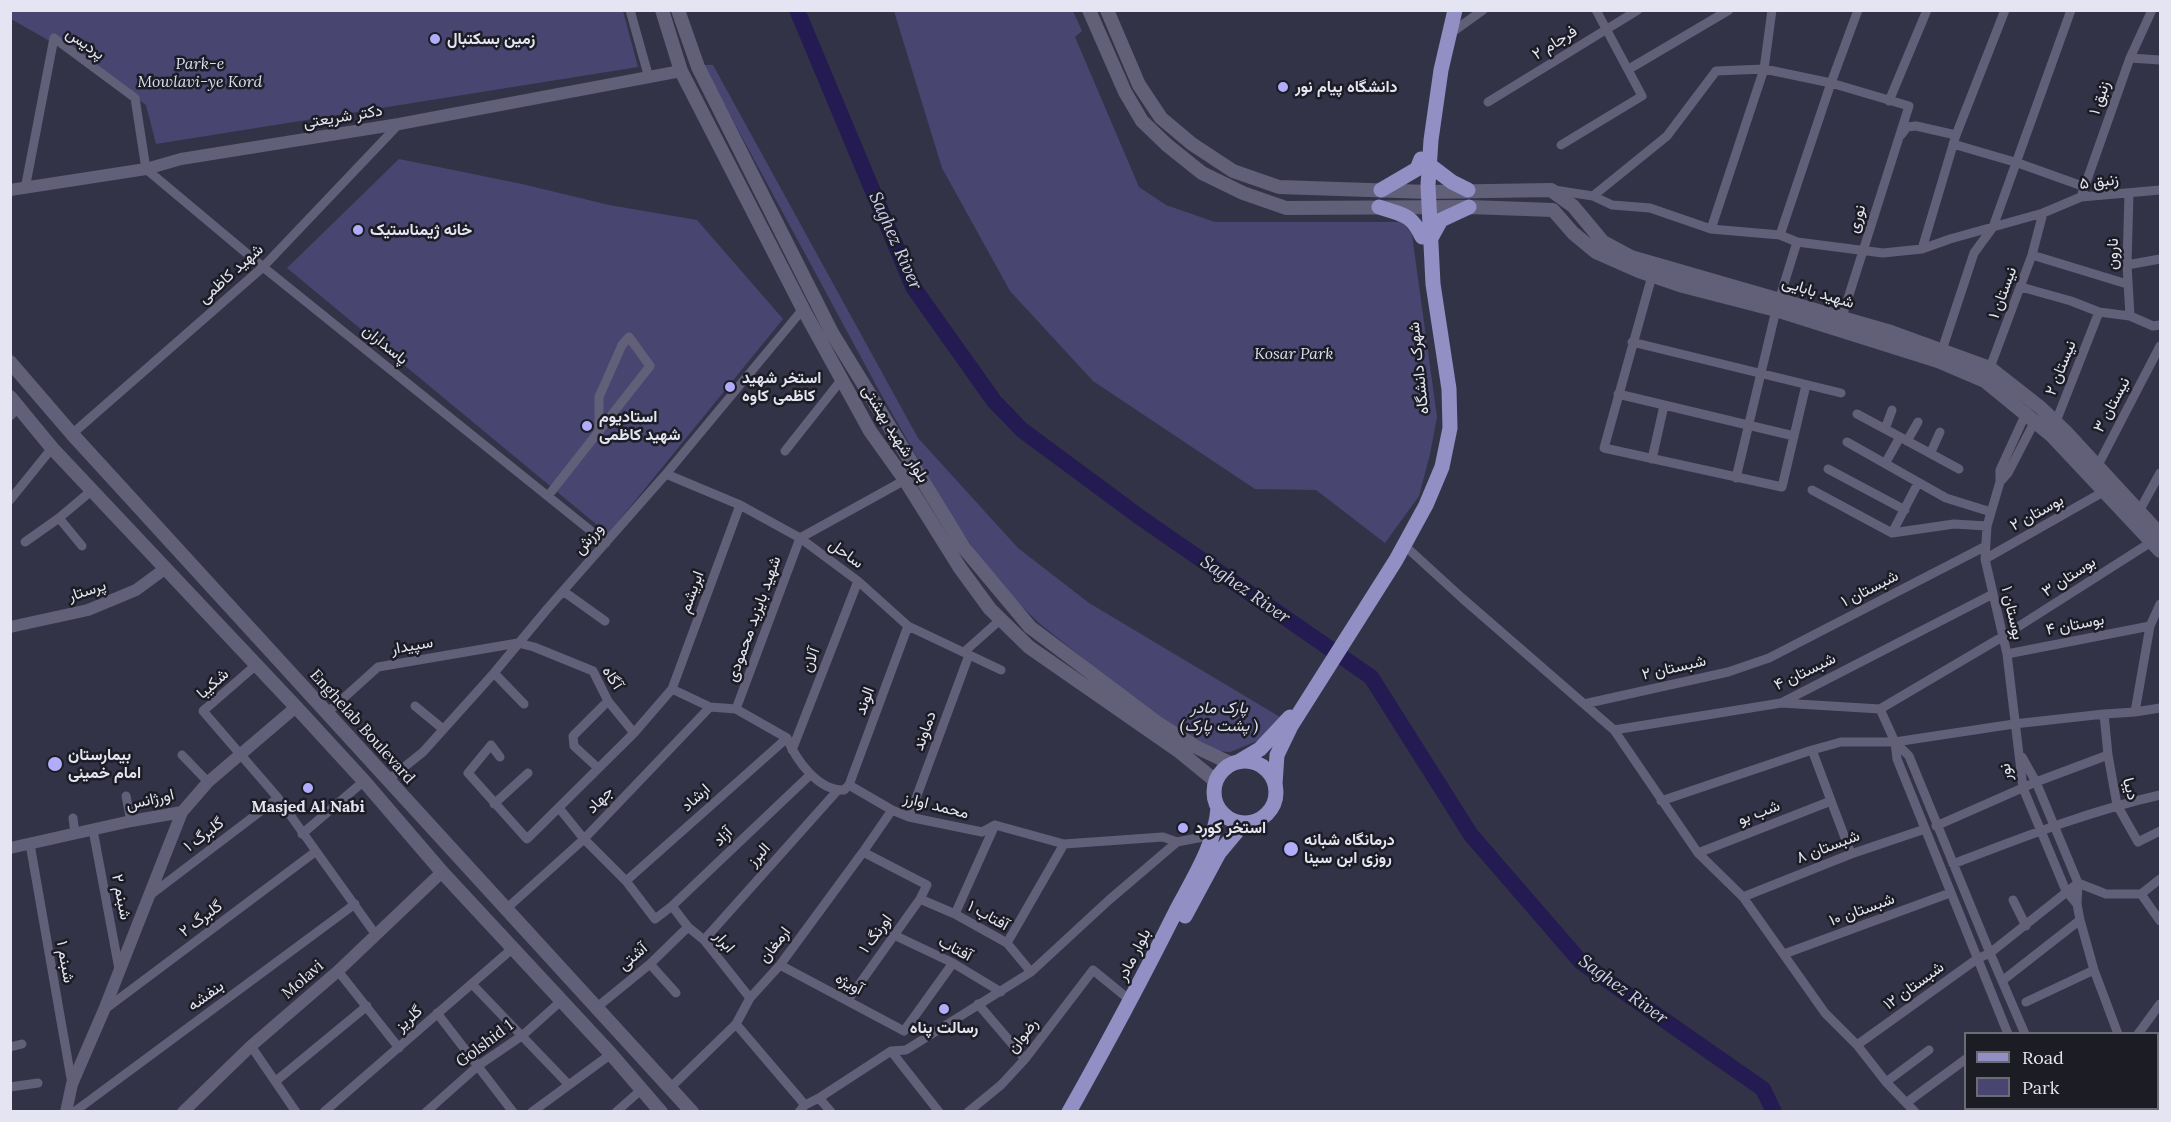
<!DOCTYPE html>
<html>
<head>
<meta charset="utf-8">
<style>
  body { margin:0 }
  #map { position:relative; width:2171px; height:1122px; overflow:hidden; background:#333348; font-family:Lora,serif }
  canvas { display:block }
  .frame { position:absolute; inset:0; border:12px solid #e4e4f2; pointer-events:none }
  .legend { position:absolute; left:1964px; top:1032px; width:195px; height:78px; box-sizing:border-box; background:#1c1c25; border:2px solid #6c6c77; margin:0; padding:8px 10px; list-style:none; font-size:18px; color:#e4e4f2 }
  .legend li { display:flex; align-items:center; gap:12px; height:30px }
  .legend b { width:30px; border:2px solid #6c6c77 }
</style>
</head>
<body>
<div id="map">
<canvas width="2171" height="1122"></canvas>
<div class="frame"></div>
<ul class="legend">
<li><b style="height:8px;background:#918fc4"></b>Road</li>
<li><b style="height:16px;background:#484571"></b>Park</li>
</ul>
</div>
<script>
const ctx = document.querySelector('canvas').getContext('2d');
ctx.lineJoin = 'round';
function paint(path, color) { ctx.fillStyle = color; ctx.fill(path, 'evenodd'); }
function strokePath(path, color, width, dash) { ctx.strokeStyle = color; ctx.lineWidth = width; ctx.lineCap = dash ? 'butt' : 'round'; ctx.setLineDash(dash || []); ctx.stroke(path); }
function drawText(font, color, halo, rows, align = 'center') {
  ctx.font = font + ' Lora,Vazirmatn,serif'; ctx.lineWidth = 5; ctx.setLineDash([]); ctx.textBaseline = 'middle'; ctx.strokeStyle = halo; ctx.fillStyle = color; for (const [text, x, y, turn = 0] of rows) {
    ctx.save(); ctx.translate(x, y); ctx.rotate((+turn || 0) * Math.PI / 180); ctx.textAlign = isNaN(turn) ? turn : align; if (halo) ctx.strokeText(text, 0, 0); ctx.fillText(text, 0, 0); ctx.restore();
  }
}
const green = new Path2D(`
  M11 10 623 11 638 67 156 144 146 105 85 61 11 19Z
  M894 11H1073L1082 31 1075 37 1139 187 1166 205 1215 222H1403L1412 235 1437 417 1430 454 1419 496 1385 543 1316 490 1255 489 1093 381 1010 291 942 168Z
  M703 65H713L918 438 1018 548 1089 603 1280 717 1262 739 1230 752 1214 751 1157 715 1114 683 1039 623 998 583 951 517 876 385Z
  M399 159 522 184 609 205 697 220 783 319 608 534 287 268Z`);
const river = new Path2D(`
  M797 10 913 287 994 401 1022 430 1141 518 1371 677 1471 835 1581 962 1763 1089 1774 1112`);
const minor = new Path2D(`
  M630 10 649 78
  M1451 33 1483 10
  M2130 58 2160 60
  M1629 69 1729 10
  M1889 101 1927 10
  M1488 102 1638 10
  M1901 135 1907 127 1916 126 1956 135
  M1953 144 2018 163 2085 187
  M1561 145 1642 96 1596 10
  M25 189 54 38 135 98 146 169 263 267 606 543
  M1554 190 1593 196 1612 205 1650 208 1711 229 1780 235 1797 242 1883 253 1922 249 1950 239 2043 213 2081 197 2160 190
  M2129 193 2127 265 2130 316
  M1593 196 1667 136 1716 71 1764 69 1831 83 1858 10
  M2081 197 2130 58 2152 10
  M1711 229 1764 69 1772 10
  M1780 235 1831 83 1909 106 1842 317
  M1922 249 1956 135 2005 10
  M2032 255 2127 284
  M2127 265 2160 259
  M1652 276 1604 448 1782 487 1806 385
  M2021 287 2071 301 2099 312 2130 316 2153 326 2160 325
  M1632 342 1841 393
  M1941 353 1974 253 1993 227 2071 10
  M1988 373 2032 255 2043 213
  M1618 394 1794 436
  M2027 411 2000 470V482L1987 526 1985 559 2007 654 2023 788 2066 891 2077 904
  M1857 414 1900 437
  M10 416 19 407
  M2055 424 2099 312
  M1885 429 1892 410
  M72 434 263 267 399 124
  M1907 441 1918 422
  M1847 442 1946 498 1991 512
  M785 451 842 379
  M1931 452 1940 432
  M1652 459 1663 410
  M1886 462 1900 437 1959 469
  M1828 469 1905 510
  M2096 469 2160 346
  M666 474 740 505 800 538 858 581 908 626 1001 670
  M1736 478 1776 310 1797 242
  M2000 482 2008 473 2036 419
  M1812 490 1892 533 1954 524 1987 526
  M548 496 650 366 629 337 622 345 599 397V434
  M10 500 52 448
  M2137 515 2160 473
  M59 518 82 546
  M1892 533 1918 483
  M25 542 59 518 91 491
  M1404 545 1462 598 1614 730 1698 853 1743 897 1825 1013 1857 1045 1886 1082 1915 1112
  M1985 559 2103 492
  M563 591 605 621
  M964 652 1000 620
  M2007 654 2150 626
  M256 665 203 711 278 798 376 935
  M494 673 524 704
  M672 689 710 707 736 709 787 738
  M1781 703 1880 709 2002 637 2156 539
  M1584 704 1728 672 1769 658 1984 547
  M415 706 443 729
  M736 709 800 538 905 480
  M1880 709 1895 742 1897 759 2008 1034
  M2135 712 2150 626 2160 604
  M327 713 378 667 518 643 534 647 593 671 608 701 634 733
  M2104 714 2108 755 2117 805 2138 842 2160 831
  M1614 730 1781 703 1993 594
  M787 738C796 760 818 791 844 790L849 785 892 810 909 817 982 832 995 825 1064 844 1163 837 1177 842
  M1895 742 1909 756 1990 953 2025 1034
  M792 750 858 581
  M1812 750 1851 854
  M182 755 208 782
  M500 757 491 745 468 773 527 839 634 733 672 689 740 505
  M2022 757 2036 782 2078 883 2077 904 2080 920 2094 970 2118 1034
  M598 768 574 746 573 736 608 701
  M388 780 423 752 494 673 548 608 666 474 803 309
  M849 785 908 626
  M126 796 131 821
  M1661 801 1812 750 1841 742H1895L2014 724 2104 714 2135 712 2160 708
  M494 804 528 773
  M559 808 584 839 626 881 655 919 672 906 810 775
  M909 817 969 655
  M73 818 75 834
  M1936 826 2036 782 2108 755
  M93 830 119 969
  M302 834 364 781
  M30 844 72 1084
  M1698 853 1831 801
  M1953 864C2021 838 2089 811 2160 795
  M626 881 787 738
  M2141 894 2160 879
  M149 896 278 798
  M1743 897 1851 854 1925 829
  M920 899 955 914 1007 943 1031 972
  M2013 900 2026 926
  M672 906 688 927 704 940 750 998
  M506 909 584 839 710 707
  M955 914 995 825
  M894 935 953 963 1001 992
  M704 940 837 791
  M1007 943 1064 844
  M1784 954 1950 893
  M650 964 676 993
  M780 965 904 1031 953 963
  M338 971 399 1048
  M2002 981 2080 920
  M472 984 569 1085
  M848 1000 920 899 927 885 863 852
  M2026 1002 2094 970
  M978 1004 1025 1059
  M596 1008 650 964 688 927
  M104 1010 315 852
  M437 1013 513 1112
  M736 1024 805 1105
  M2138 1034 2160 1004
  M1857 1045 1977 959 1990 953 2078 883 2106 894H2141L2160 921
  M251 1046 296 1112
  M10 1047 22 1044
  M891 1051 939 1112
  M276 1081 367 1006
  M1886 1082 1929 1050
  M2158 1084 2160 1087
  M10 1087 38 1083
  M670 1088 736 1024 750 998 780 965 863 852 892 810
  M819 1098 831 1112
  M1906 1103 1966 1059
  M2050 1108 2054 1112
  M74 1112 355 904
  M324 1112 513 948
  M426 1112 479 1065 523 1035 561 1001
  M532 1112 611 1054
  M616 1112 642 1089
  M799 1112 805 1105 819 1098 891 1051 906 1050 1031 972 1109 900 1177 842 1213 835
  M968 1112 1001 1085 1025 1059 1093 970 1131 1001
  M1994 1112 1997 1108
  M2065 1112 2068 1108
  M2138 1112 2140 1108`);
const tertiary = new Path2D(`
  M10 190 146 169 181 159 399 124 681 71
  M10 627 88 610 136 590 166 568
  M10 848 131 821 182 812 208 782 296 707
  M66 1112 72 1084 104 1010 182 812
  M183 1112 251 1046 338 971 442 872`);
const secondary = new Path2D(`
  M662 10 681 71 803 309 870 431 905 480 960 568 990 609 1029 647 1180 752 1213 779 1215 784
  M678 10 698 67 832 333 964 548 1030 627 1159 724 1196 747 1232 764
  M1089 10 1125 92 1142 121 1167 145 1202 173 1243 193 1286 208 1469 207 1553 210 1573 233 1596 252 1639 271 1683 286 1776 310 1938 361 1985 381 2051 435 2160 551
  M1107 10 1139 85 1161 118 1192 144 1233 171 1279 187 1428 192 1551 190 1573 206 1603 242 1631 257 1891 332 1990 368 2041 408 2066 432 2160 534
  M10 362 72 434 692 1112
  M10 397 52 448 296 707 364 781 442 872 611 1054 661 1112`);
const primary = new Path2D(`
  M1423 160 1452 182 1468 190
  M1381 190 1417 169 1421 159
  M1379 207C1402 215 1411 213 1422 237
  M1430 240 1441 220 1469 207
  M1214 792a31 31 0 1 1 62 0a31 31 0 1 1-62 0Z
  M1238 762 1260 749 1290 717
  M1275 784 1277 755 1291 726 1396 560 1426 505 1442 467 1450 428 1449 389 1433 284 1428 185 1431 140 1441 70 1455 10
  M1185 916 1219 853 1244 823
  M1069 1112C1106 1046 1141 981 1175 913 1192 880 1215 846 1218 808`);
const markers = [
  [435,39,6,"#b1adfa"],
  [1283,87,6,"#b1adfa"],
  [358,230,6,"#b1adfa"],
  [730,387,6,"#b1adfa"],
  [587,426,6,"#b1adfa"],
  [55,764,8,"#b1adfa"],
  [308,788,6,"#b1adfa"],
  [1183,828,6,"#b1adfa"],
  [1291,849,8,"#b1adfa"],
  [944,1009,6,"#b1adfa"]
];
const poiNames = [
  ["زمین بسکتبال",447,39],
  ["دانشگاه پیام نور",1295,87],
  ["خانه ژیمناستیک",370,230],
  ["استخر شهید",742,378],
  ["کاظمی کاوه",742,396],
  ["استادیوم",599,417],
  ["شهید کاظمی",599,435],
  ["بیمارستان",68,755],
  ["امام خمینی",68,773],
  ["Masjed Al Nabi",308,807,"center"],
  ["استخر کورد",1195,828],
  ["درمانگاه شبانه",1304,840],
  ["روزی ابن سینا",1304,858],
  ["رسالت پناه",944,1028,"center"]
];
const streetNames = [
  ["فرجام ۲",1555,43,-32],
  ["پردیس",85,44,35],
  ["زنبق ۱",2100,98,-71],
  ["دکتر شریعتی",343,117,-9],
  ["زنبق ۵",2099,182,-7],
  ["نوری",1857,219,-73],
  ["نارون",2113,254,-89],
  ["شهید کاظمی",231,274,-42],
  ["شهید بابایی",1818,293,17],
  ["نیستان ۱",2003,293,-70],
  ["پاسداران",385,345,39],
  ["شهرک دانشگاه",1419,368,-96],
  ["نیستان ۲",2061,368,-68],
  ["نیستان ۳",2112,405,-62],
  ["بلوار شهید بهشتی",895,434,58],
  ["بوستان ۲",2037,513,-29],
  ["ورزش",589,539,-49],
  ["ساحل",846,554,36],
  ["بوستان ۳",2069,577,-33],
  ["شبستان ۱",1870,589,-27],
  ["پرستار",87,591,-18],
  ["ابریشم",692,592,-70],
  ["بوستان ۱",2012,613,77],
  ["شهید بایزید محمودی",754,619,-70],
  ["بوستان ۴",2075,625,-11],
  ["سپیدار",412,646,-10],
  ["آلان",811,660,-69],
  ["شبستان ۲",1674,668,-13],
  ["شبستان ۴",1805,672,-26],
  ["آگاه",612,678,57],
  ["شکیبا",213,684,-42],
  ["الوند",865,701,-70],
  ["Enghelab Boulevard",362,727,48],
  ["دماوند",925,731,-70],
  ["نور",2006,772,-97],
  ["دیبا",2130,789,76],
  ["ارشاد",696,798,-42],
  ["اورژانس",150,800,-13],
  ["جهاد",600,800,-46],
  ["محمد اوارز",936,806,14],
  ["شب بو",1759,813,-21],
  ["گلبرگ ۱",204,835,-37],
  ["آزاد",723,837,-44],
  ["شبستان ۸",1828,847,-21],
  ["البرز",759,855,-48],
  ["شبنم ۲",121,897,79],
  ["شبستان ۱۰",1862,910,-20],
  ["آفتاب ۱",988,916,29],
  ["گلبرگ ۲",201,919,-37],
  ["اورنگ ۱",876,934,-54],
  ["ابرار",724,942,50],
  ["ارمغان",775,945,-52],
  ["آفتاب",955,949,28],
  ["بلوار مادر",1134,955,-63],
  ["آشتی",633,957,-41],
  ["شبنم ۱",65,962,80],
  ["Molavi",303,980,-41],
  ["آویژه",849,984,28],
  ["شبستان ۱۲",1914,986,-36],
  ["بنفشه",206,996,-36],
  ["گلریز",409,1019,-42],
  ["رضوان",1023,1036,-52],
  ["Golshid 1",485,1044,-37]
];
const parkNames = [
  ["Park-e",200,64],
  ["Mowlavi-ye Kord",200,82],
  ["Kosar Park",1294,354],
  ["پارک مادر",1219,708],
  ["(پشت پارک )",1219,726]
];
const waterNames = [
  ["Saghez River",895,241,66],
  ["Saghez River",1245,590,35],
  ["Saghez River",1623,990,36]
];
paint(green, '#484571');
strokePath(river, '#241b52', 16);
strokePath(minor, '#616078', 9);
strokePath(tertiary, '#616078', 12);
strokePath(secondary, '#616078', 14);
strokePath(primary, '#918fc4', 15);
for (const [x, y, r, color] of markers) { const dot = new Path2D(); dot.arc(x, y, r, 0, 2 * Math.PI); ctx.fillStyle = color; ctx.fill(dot); strokePath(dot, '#1c1c25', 2); }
drawText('bold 16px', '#e4e4f2', '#1c1c25', poiNames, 'left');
drawText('16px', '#e4e4f2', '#1c1c25', streetNames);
drawText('italic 16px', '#dedef1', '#1c1c25', parkNames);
drawText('italic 18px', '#d0d0f5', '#1c1c25', waterNames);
</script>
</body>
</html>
